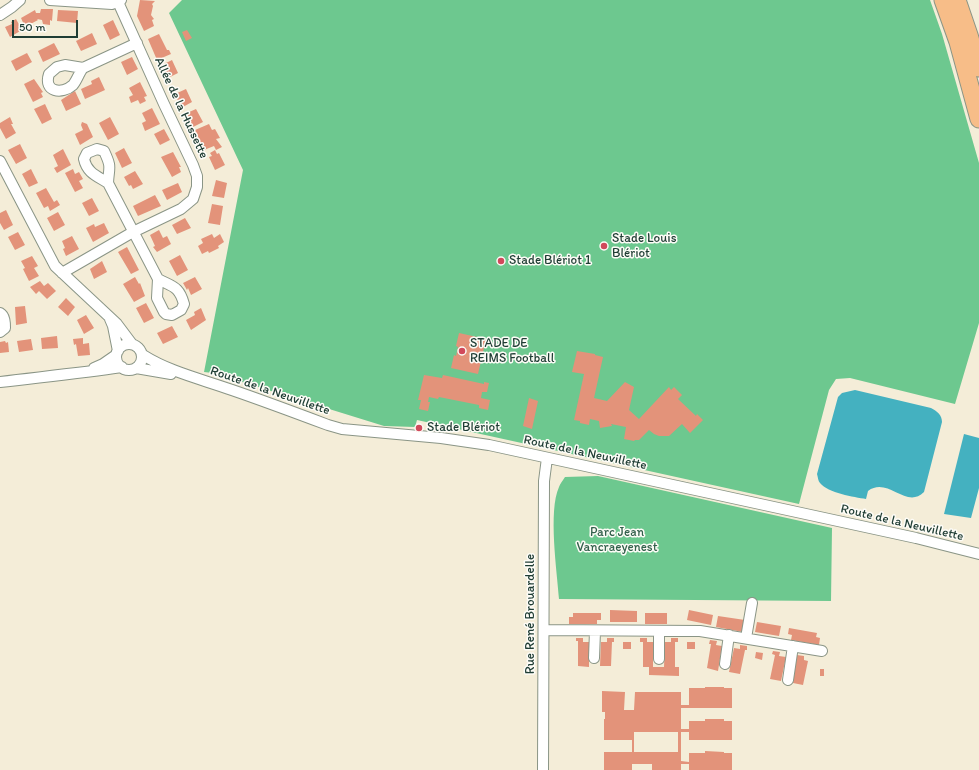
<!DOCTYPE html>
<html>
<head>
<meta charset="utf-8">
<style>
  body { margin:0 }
  #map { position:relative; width:979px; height:770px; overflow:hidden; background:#f4edd8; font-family:Itim,sans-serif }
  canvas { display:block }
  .scale { position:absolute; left:12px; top:20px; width:66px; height:18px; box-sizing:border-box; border:2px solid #1f3d34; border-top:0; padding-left:5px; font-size:12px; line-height:14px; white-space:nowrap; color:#1f3d34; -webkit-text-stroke:3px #fdfcf7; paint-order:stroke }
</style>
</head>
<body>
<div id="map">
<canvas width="979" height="770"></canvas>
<div class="scale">50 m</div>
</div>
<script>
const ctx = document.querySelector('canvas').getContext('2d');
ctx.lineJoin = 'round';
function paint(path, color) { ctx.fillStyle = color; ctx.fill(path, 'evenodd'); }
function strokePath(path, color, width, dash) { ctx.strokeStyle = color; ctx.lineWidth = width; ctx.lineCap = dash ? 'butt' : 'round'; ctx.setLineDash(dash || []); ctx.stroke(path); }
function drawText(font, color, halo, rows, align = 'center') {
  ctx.font = font + ' Itim,sans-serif'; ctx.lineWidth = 3; ctx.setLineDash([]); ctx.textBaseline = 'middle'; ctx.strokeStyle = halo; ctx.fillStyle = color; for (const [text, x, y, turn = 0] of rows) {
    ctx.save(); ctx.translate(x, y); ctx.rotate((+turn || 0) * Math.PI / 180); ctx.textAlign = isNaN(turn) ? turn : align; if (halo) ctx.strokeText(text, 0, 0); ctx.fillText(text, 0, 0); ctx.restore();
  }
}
const green = new Path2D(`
  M182 0H930L942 34 979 163V323L955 404 850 378 836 379 829 390 799 504 417 420 415 427 384 426 213 373 204 372 243 170 169 13Z
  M598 476 832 528 831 601 559 599C557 571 548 511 559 487 560 484 563 480 565 477Z`);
const water = new Path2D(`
  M855 390 931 408C937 411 942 415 942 422L924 492C906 510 888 476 868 491L866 499C854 497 828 493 820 483 818 481 818 477 817 474L838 397 842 393Z
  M964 434 979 438V488L971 518 944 514Z`);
const building = new Path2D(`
  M140 0 155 1 152 4 153 6 151 15 154 19 152 20 154 26 144 31 137 16Z
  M41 9H53L52 21 50 20V25L43 24 42 20 37 19 38 20 25 27 21 18 35 10 36 13H40Z
  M58 10 78 11 77 23 57 21Z
  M16 19 22 30 10 37 5 27 12 24 11 22Z
  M113 20 120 35 110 40 103 25Z
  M187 30 192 38 186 41 182 32Z
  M92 33 97 44 81 51 76 41Z
  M159 34 167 50H169L171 54 157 60 148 39Z
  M54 43 60 54 43 62 38 51Z
  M27 53 32 62 16 71 11 61Z
  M132 57 138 69 127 75 121 62Z
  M172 60 178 73 168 78 162 65Z
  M99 77 105 90 85 99 81 89 92 84 91 81Z
  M34 79 43 92 41 93 43 97 33 102 24 84Z
  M140 82 147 96 144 97 146 101 140 104 138 100 131 103 129 97 133 95 129 88Z
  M186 89 192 102 181 108 175 94Z
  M75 91 81 104 66 111 61 100Z
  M45 104 52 119 42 124 34 109Z
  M152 108 160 124 145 131 142 123 146 121 142 113Z
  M196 109 203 122 193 127 187 113Z
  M10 117 13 124H11L16 133 6 139 0 128V123Z
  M110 117 119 134 108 140 99 123Z
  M82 122 87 124 93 137 80 145 75 134 83 130 81 125Z
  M209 124 212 130 215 129 220 138 216 139 222 147 216 150 214 146 204 150 195 130Z
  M164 129 170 140 160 145 154 134Z
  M20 144 27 158 16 164 8 150Z
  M124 148 132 163 122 168 115 153Z
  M63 149 71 165 57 173 54 168 58 166 53 155Z
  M215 150 217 154 219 153 225 165 215 170 209 157 212 156 210 153Z
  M173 152 181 167H179L181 172 172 177 161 157Z
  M31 169 38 183 29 187 22 174Z
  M73 169 75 174 79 172 83 179 79 181 83 188 75 192 65 173Z
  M135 171 143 184 133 189 131 185 129 186 124 177Z
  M216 180 227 183 224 198 212 196Z
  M178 183 182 192 167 200 162 190Z
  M46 188 54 202 57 200 60 205 50 211 48 206 44 208 36 193Z
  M155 195 161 206 138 216 133 206Z
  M92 198 99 211 89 216 82 203Z
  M212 204 223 206 220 225 208 223Z
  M6 210 13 225 4 230 0 223V213Z
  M58 212 65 225 54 231 47 218Z
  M185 218 191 228 177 234 172 225Z
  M104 223 109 233 93 242 86 228 94 224 95 227Z
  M159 230 163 238 167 236 171 244 157 252 153 247 155 246 150 235Z
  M18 232 25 245 15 250 8 237Z
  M212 234 214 238 220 234 224 242 218 246 219 248 209 253 208 251 202 254 198 246 203 243 201 239Z
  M72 236 79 249 66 256 63 249 65 248 62 241Z
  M127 247 139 270 131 274 118 252Z
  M180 255 188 270 177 276 169 261Z
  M32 256 38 266 34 268 39 276 29 281 23 269 25 268 21 261Z
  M102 261 107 272 94 279 90 269Z
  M135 277 139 284 140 283 145 296 134 302 123 284Z
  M195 277 202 289 191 295 188 288 187 290 183 283Z
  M40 281 44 286 48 283 56 291 47 299 39 291 36 294 30 287Z
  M66 298 75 307 68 316 58 307Z
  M146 303 154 318 144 323 136 308Z
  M25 306 27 323 16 325 15 307Z
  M201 308 206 320 191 330 186 320 195 315 194 312Z
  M86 315 94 328 84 334 77 320Z
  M172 326 178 337 163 344 157 333Z
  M459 333 486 339 483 352H481L479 361H481L478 374 451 368 454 355 456 356 458 347 456 346Z
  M57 336 58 348 42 349 41 338Z
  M83 338V344L89 343 90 355 78 356 76 344 74 345 73 339Z
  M31 339 33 350 19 352 17 341Z
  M5 341 6 343 8 342 9 352 0 353V342Z
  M577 351 595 354V355L603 357 594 398 607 401 625 382 634 387 629 410 639 419 669 387 671 390 674 387 682 395 678 399 696 416 697 414 703 420 690 433 682 424 669 436H659L654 434 649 430 639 440H635L634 441 624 439 626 427 611 424 612 426 600 428 599 421 590 419 589 425 580 423V421L574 420 584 374 572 372Z
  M424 375 442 378 443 375 484 384V382L489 383 487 392H482L481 398 490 400 488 410 479 408V405L439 397 438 399 429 397 428 402H430L428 411 419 409 421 400H418Z
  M529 398 538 401 532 429 523 426Z
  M610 610 637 611V622H610Z
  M689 610 713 615 711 625 687 620Z
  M573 613H601V620H597V624H569V617H573Z
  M645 613H667V624H645Z
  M718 616 745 620 743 632 716 627Z
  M757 622 781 626 779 636 755 632Z
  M789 628 817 633 816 637 820 638 819 645 791 640 792 635 788 634Z
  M576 638H583V642H589V667L578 666V641H576Z
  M607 638H614V642H612L611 666H600L601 642H607Z
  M640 638H647V642H653V667H664L665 642H671V638H678V642H675V667H679V676L649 675V667H643V642H640Z
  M710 640 717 641 716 645 722 646 718 671 707 668 711 644H709Z
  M623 642H631V649H623Z
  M687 642H695V649H687Z
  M740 645 747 646V650H745L740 674 729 672 734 648 740 649Z
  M773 651 780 652 779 656 786 657 781 681 770 679 775 655 772 654Z
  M756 652 763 653 762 660 755 658Z
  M797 655 804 656V660L808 661 803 685 793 683Z
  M820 669H824V676H820Z
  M705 687H724V688H732V708H681V729H689V721H705V719H724V721H732V740H689V732H681V761L689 762V753H705V751L724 752V753H732V770H689V764H681V770H652V764H632V770H604V752H632V740H604V719H605V712H602V691L625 692 624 710H634L635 692H681V705H689V688H705ZM634 732H678V752H634Z`);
const minor = new Path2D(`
  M50 0 112 4 121 0
  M0 15 12 7 20 0
  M83 68C79 73 77 80 73 85 62 95 43 92 49 74L57 67 65 65 83 68 137 43
  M0 161 55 266 117 324 132 344
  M108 183C109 166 112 168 104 151L97 149 87 153 84 159C87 173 97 176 108 183L158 279 157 298 164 312 166 314 172 315 181 310 184 304C179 286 173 287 158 279
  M62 273 133 232 181 209 193 199 197 187V176L193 165 164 104 118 2
  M0 313C5 316 5 323 5 328L0 332
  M110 319 113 326 118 351
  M116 357a13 13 0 1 1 26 0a13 13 0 1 1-26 0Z
  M143 355C170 372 201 379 232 390 264 401 296 413 328 425L342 429 441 438 489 445 916 538 979 554
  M94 368 103 364 116 355
  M136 368 171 374
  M0 382C41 377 81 373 122 367
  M544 630 700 631 822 651
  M659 631V659
  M746 638 752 603
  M594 658 595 631
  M725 664 729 635
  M788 680 793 646
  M543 770 544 481 547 458`);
const trunk = new Path2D(`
  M943 0 958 42 979 119
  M957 0 969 35 979 68`);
const markers = [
  [604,246,4,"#d1495b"],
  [501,261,4,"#d1495b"],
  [462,351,4,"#d1495b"],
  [419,428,4,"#d1495b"]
];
const streetNames = [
  ["Allée de la Hussette",181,108,65],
  ["Route de la Neuvillette",270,391,19],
  ["Route de la Neuvillette",585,453,12],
  ["Route de la Neuvillette",902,523,13],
  ["Rue René Brouardelle",531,614,-90]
];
const poiNames = [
  ["Stade Louis",612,239],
  ["Blériot",612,254],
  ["Stade Blériot 1",509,261],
  ["STADE DE",470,344],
  ["REIMS Football",470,359],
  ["Stade Blériot",427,428]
];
const parkNames = [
  ["Parc Jean",617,533],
  ["Vancraeyenest",617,548]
];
paint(green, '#6dc88f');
paint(water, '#44b1c0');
paint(building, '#e3937a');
strokePath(minor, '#8a9586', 12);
strokePath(trunk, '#8a9586', 19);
strokePath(minor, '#fff', 10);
strokePath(trunk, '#f7bd88', 17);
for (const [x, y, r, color] of markers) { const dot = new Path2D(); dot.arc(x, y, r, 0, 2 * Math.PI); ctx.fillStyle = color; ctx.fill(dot); strokePath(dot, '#fdfcf7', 1.5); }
drawText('13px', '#1f3d34', '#fdfcf7', streetNames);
drawText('13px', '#1f3d34', '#fdfcf7', poiNames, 'left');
drawText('13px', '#32604b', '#fdfcf7', parkNames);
</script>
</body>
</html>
